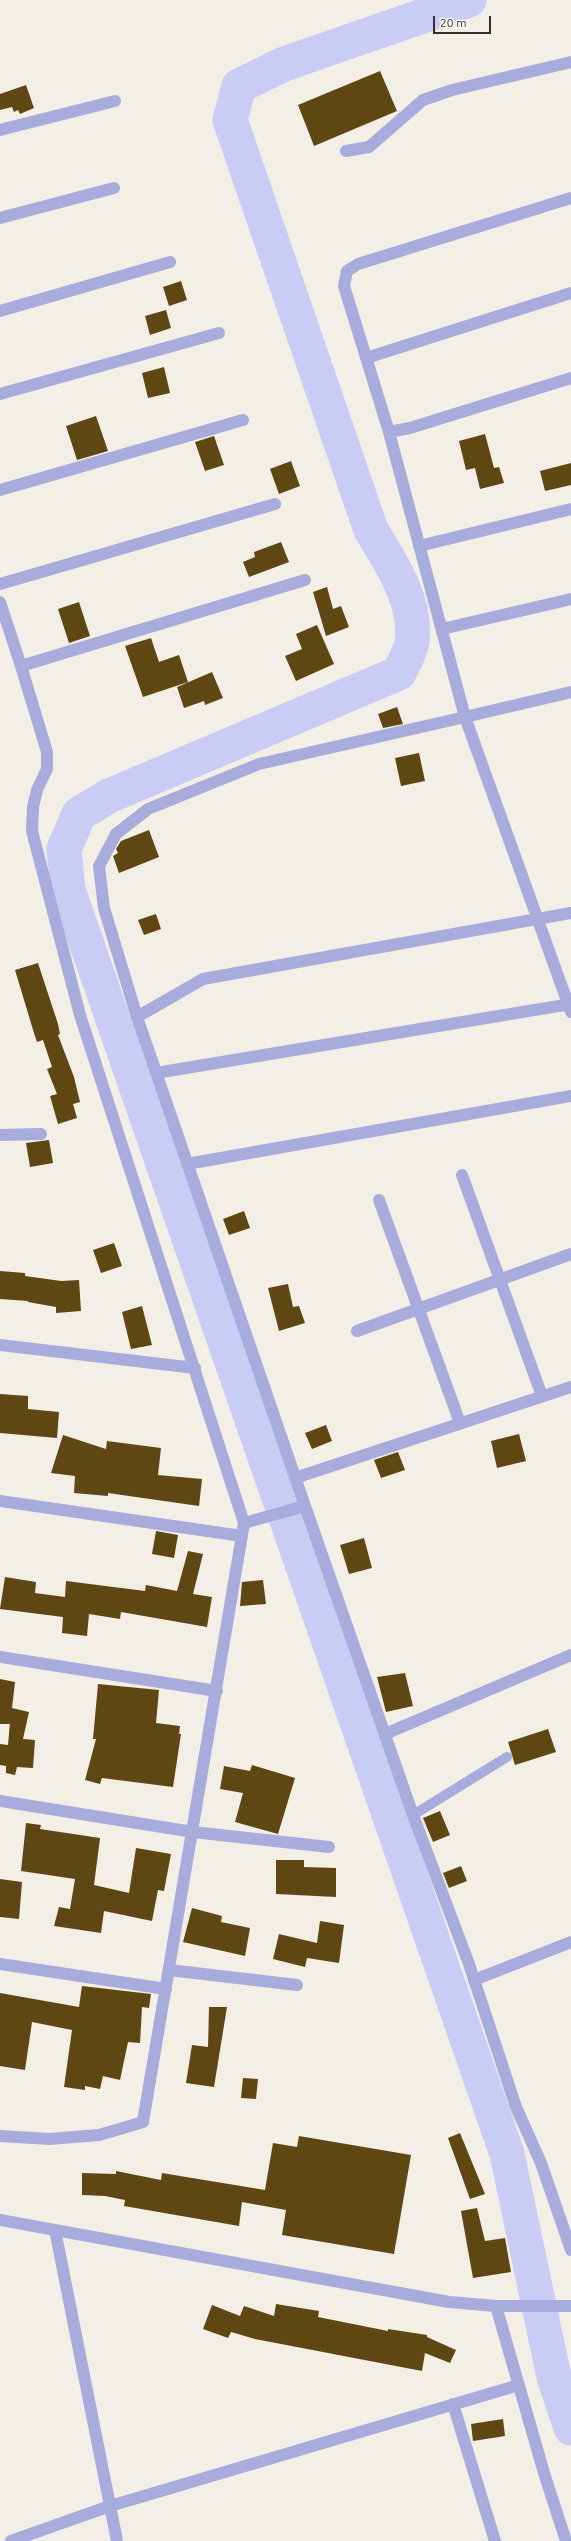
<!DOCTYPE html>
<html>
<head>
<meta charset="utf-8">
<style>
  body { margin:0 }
  #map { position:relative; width:571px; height:2541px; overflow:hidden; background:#f3eee6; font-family:Ubuntu,sans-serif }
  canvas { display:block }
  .scale { position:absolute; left:433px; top:16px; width:58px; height:18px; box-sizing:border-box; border:2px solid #32302d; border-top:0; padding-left:5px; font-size:12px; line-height:14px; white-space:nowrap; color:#32302d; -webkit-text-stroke:3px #fefcf6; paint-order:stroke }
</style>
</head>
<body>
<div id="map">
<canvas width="571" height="2541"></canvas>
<div class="scale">20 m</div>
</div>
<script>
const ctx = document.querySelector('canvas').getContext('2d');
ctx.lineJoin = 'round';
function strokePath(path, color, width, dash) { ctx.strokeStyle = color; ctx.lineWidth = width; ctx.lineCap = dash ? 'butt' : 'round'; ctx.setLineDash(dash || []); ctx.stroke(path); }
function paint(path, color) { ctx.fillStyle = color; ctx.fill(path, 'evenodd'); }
const river = new Path2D(`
  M469 0 284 64 239 86 230 120 371 530C391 563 417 601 412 641 411 652 403 664 399 673L109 796 79 814 64 849 68 890 507 2154 554 2377 571 2428`);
const building = new Path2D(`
  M380 71 397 111 314 146 298 105Z
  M26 85 34 108 20 114 18 110 14 112 12 107 0 110V94Z
  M181 281 187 300 169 306 163 287Z
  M166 310 171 328 150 335 145 316Z
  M164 367 170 393 148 398 142 373Z
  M96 416 108 451 77 460 66 426Z
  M485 434 494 468 499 467 504 483 480 489 475 468 466 470 459 441Z
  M214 436 224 465 205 471 195 442Z
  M291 461 300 486 279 494 270 469Z
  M571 463V485L545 491 540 471Z
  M281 542 289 562 249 577 243 562 255 557 254 552Z
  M327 587 333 609 341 606 349 627 326 636 313 592Z
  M79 602 90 636 69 643 58 609Z
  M317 625 334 664 296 681 285 656 302 649 296 634Z
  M151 638 159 662 179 655 188 682 143 697 125 646Z
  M212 672 223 698 205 705 204 701 184 708 177 687Z
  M397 707 403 724 383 728 378 714Z
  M419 753 425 781 401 786 395 758Z
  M149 830 159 857 119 873 113 856 118 853 116 849 121 841Z
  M156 914 161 929 144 935 138 920Z
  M38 963 58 1024 60 1034 58 1035 74 1077 80 1102 73 1104 77 1118 58 1124 50 1096 57 1094 47 1069 52 1067 43 1040 37 1042 34 1033 15 970Z
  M49 1140 53 1163 30 1167 26 1143Z
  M244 1211 250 1228 229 1235 223 1219Z
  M114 1243 122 1266 101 1273 93 1250Z
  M0 1271 25 1273V1276L61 1281 79 1280 81 1311 56 1313V1307L28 1302V1301L0 1299Z
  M288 1284 293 1307 299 1306 305 1323 279 1331 268 1288Z
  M142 1306 152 1345 131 1349 122 1312Z
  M0 1394 28 1396V1409L59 1412 57 1438 0 1433Z
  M326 1425 332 1441 312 1449 305 1433Z
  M519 1434 526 1461 497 1468 491 1441Z
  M63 1435 106 1449 107 1441 161 1448 158 1475 202 1479 199 1506 108 1493V1496L74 1493 75 1476 51 1473Z
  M398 1452 405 1470 381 1478 374 1460Z
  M156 1531 178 1535 174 1558 152 1554Z
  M364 1538 372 1568 349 1574 340 1545Z
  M188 1551 203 1554 193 1594 212 1597 207 1627 121 1612 120 1619 89 1614 87 1636 62 1633 63 1617 0 1609 5 1577 36 1582 35 1593 65 1597 66 1581 145 1591 146 1585 177 1591Z
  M263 1580 266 1604 240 1606 242 1582Z
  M405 1673 413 1706 386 1712 377 1677Z
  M0 1679 15 1682 12 1708 29 1712 23 1739 35 1740 33 1768 17 1767 15 1775 6 1773V1766L0 1765V1744L8 1745 10 1722V1724H0Z
  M98 1684 159 1690 156 1723 180 1726 179 1734H181L173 1787 102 1778 100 1784 85 1780 96 1739H93Z
  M548 1729 556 1752 515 1765 508 1742Z
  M252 1765 295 1778 278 1834 235 1822 243 1793 220 1789 224 1766 250 1771Z
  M440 1811 450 1835 433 1842 423 1818Z
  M26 1823 41 1825 40 1829 100 1838 94 1885 129 1893 136 1848 171 1854 164 1891 158 1890 152 1921 104 1911 101 1933 54 1926 59 1907 70 1909 75 1879 21 1871Z
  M276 1860H304V1867L336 1868V1897L276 1894Z
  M461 1866 467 1881 449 1888 443 1873Z
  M0 1879 22 1882 19 1919 0 1917Z
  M192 1908 222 1916 221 1922 250 1928 245 1956 183 1942Z
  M320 1921 344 1925 339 1963 307 1958 305 1967 273 1959 279 1934 317 1943Z
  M82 1986 151 1994 149 2008 142 2007 140 2043 128 2042 120 2080 103 2076 100 2089 85 2086V2090L64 2087 72 2030 32 2022 25 2070 0 2066V1993L79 2007Z
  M209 2007H227L214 2087 186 2083 192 2045 208 2047Z
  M243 2078 258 2079 256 2099 241 2098Z
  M460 2133 485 2194 470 2199 448 2138Z
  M299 2136 411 2155 394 2254 282 2235 286 2210 242 2202 239 2226 124 2206 125 2200 105 2196 82 2195V2173L116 2174V2171L161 2180 162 2173 265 2190 273 2143 297 2147Z
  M477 2208 485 2241 505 2238 511 2272 473 2278 461 2211Z
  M276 2304 319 2311 318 2317 388 2331V2329L427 2335V2337L456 2350 450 2363 425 2353 422 2371 255 2339 231 2332 228 2338 203 2329 212 2305 240 2316 244 2306 274 2316Z
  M503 2419 505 2436 473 2441 471 2424Z`);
const service = new Path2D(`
  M413 1815 507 1757`);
const minor = new Path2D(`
  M0 130 115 101
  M346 151 369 147 423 100 452 90 571 62
  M0 218 114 188
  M0 311 170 262
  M366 358 571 293
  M571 378 410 428 389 432 465 717 259 764 148 809 116 834 99 866 104 908 137 1017 305 1506 413 1815 469 1964 516 2107 541 2163 571 2250
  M0 394 219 333
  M389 432 344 286 347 271 358 264 571 198
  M0 490 243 420
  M419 546 571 509
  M0 584 275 504
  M0 602 21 666
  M442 629 571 599
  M571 692 465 717 571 1012
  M137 1017 203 979 571 913
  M156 1073 571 1004
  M0 1135 41 1134
  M187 1164 571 1096
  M462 1175 542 1396
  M379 1200 460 1423
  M357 1331 571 1254
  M0 1345 195 1368
  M295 1478 571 1387
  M0 1501 242 1536
  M244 1523 305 1506
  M0 1657 217 1691
  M385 1734 571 1655
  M0 1801 193 1832 329 1847
  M0 1964 166 1989
  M169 1970 297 1985
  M474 1980 571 1942
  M0 2136 50 2139 99 2135 143 2122 244 1523 80 1015 32 831 33 807 37 790 47 769V752L21 666 305 580
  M0 2220 449 2302 496 2306H571
  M55 2230 117 2541
  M496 2306 544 2473 566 2541
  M453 2404 495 2541
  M11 2541 110 2506 519 2385`);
strokePath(river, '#c9ccf4', 35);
paint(building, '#5f4714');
strokePath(service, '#a8acdc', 10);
strokePath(minor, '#a8acdc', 12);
</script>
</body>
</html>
